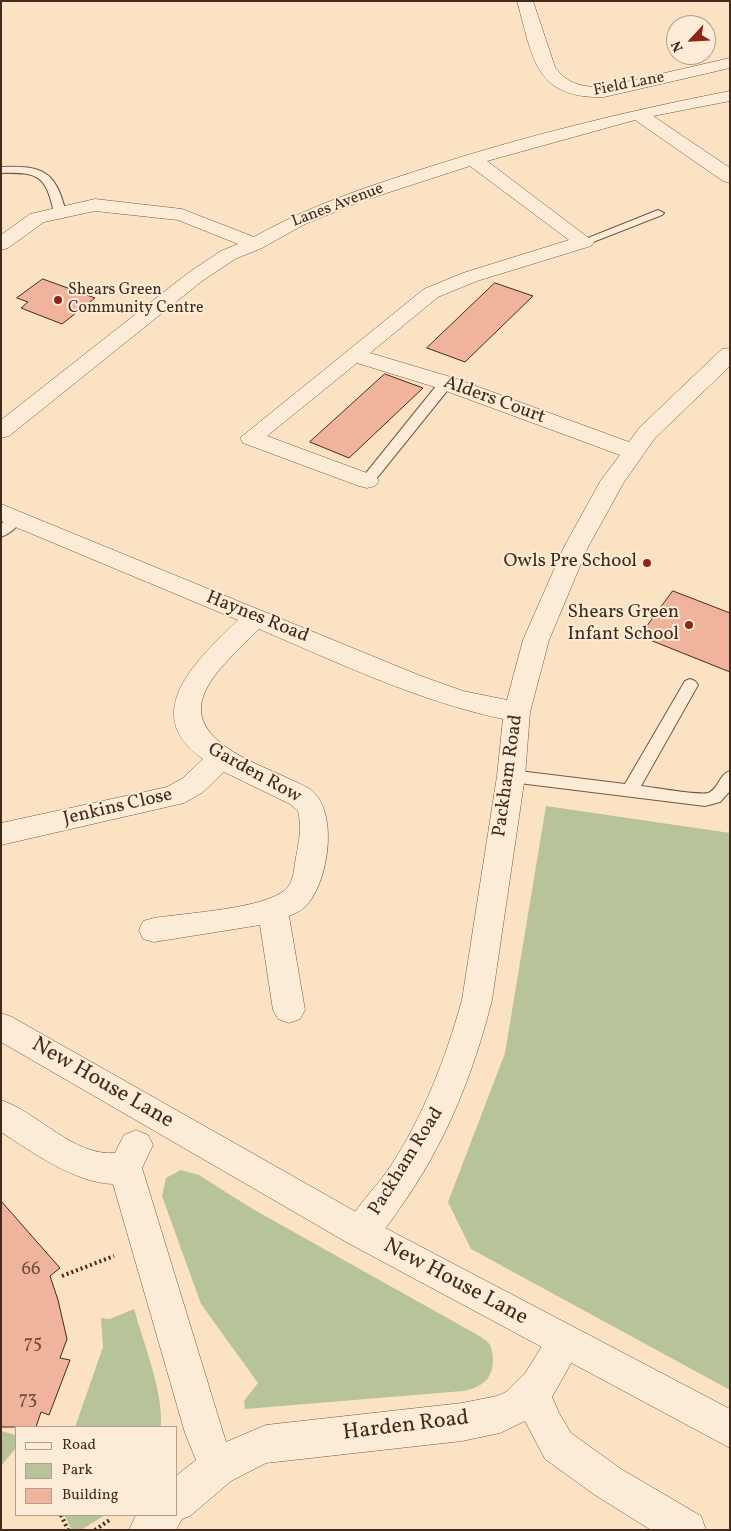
<!DOCTYPE html>
<html>
<head>
<meta charset="utf-8">
<style>
  body { margin:0 }
  #map { position:relative; width:731px; height:1531px; overflow:hidden; background:#fae2c2; font-family:Vollkorn,serif }
  canvas { display:block }
  .frame { position:absolute; inset:0; border:2px solid #422b1d; pointer-events:none }
  .legend { position:absolute; left:15px; top:1426px; width:162px; height:90px; box-sizing:border-box; background:#fcecd7; border:1px solid #b29f8d; margin:0; padding:6px 9px; list-style:none; font-size:15px; color:#422b1d }
  .legend li { display:flex; align-items:center; gap:10px; height:25px }
  .legend b { width:25px; border:1px solid #b29f8d }
  .north { position:absolute; left:666px; top:15px; width:50px; height:50px; box-sizing:border-box; background:#fcecd7; border:1px solid #b29f8d; border-radius:50%; rotate:245deg; font-size:14px; font-weight:700; line-height:20px; text-align:center; color:#422b1d }
  .north::after { content:''; display:block; margin:auto; width:18px; height:22px; background:#8f2418; clip-path:polygon(50% 0,100% 100%,50% 72%,0 100%) }
</style>
</head>
<body>
<div id="map">
<canvas width="731" height="1531"></canvas>
<div class="frame"></div>
<ul class="legend">
<li><b style="height:6px;background:#fcecd7"></b>Road</li>
<li><b style="height:14px;background:#b7c499"></b>Park</li>
<li><b style="height:14px;background:#efb49b"></b>Building</li>
</ul>
<div class="north">N</div>
</div>
<script>
const ctx = document.querySelector('canvas').getContext('2d');
ctx.lineJoin = 'round';
function paint(path, color) { ctx.fillStyle = color; ctx.fill(path, 'evenodd'); }
function strokePath(path, color, width, dash) { ctx.strokeStyle = color; ctx.lineWidth = width; ctx.lineCap = dash ? 'butt' : 'round'; ctx.setLineDash(dash || []); ctx.stroke(path); }
function drawText(font, color, halo, rows, align = 'center') {
  ctx.font = font + ' Vollkorn,serif'; ctx.lineWidth = 4; ctx.setLineDash([]); ctx.textBaseline = 'middle'; ctx.strokeStyle = halo; ctx.fillStyle = color; for (const [text, x, y, turn = 0] of rows) {
    ctx.save(); ctx.translate(x, y); ctx.rotate((+turn || 0) * Math.PI / 180); ctx.textAlign = isNaN(turn) ? turn : align; if (halo) ctx.strokeText(text, 0, 0); ctx.fillText(text, 0, 0); ctx.restore();
  }
}
const green = new Path2D(`
  M546 806 730 833V1390L471 1249 448 1202 505 1053Z
  M181 1170 199 1175 251 1208 474 1333C479 1336 487 1340 490 1345 492 1350 493 1356 493 1361 492 1381 481 1387 463 1391L245 1409 244 1401 258 1383 201 1304 162 1196 166 1178Z
  M134 1309C144 1345 163 1390 161 1427H75L103 1347 101 1318 110 1319Z
  M1 1431 16 1435V1448L1 1466Z
  M64 1515H105L81 1530H72Z`);
const building = new Path2D(`
  M43 279 95 298 62 324 21 308 28 302 17 298Z
  M495 283 533 296 465 362 427 348Z
  M385 374 423 388 349 458 310 442Z
  M673 591 730 613V672L640 636Z
  M1 1201 60 1268 50 1276 58 1300 67 1339 60 1358 70 1360 49 1415 41 1412 36 1427H1Z`);
const path = new Path2D(`
  M62 1276 114 1256
  M61 1515 68 1530
  M95 1530 111 1519`);
const service = new Path2D(`
  M1 167C43 165 56 171 66 213L64 215 60 216 54 213C46 176 39 172 1 173Z
  M658 210 664 213 662 215 588 244H580L578 242Z
  M446 379 451 380 452 383 451 386 372 484H362L360 481 362 478 441 380Z
  M17 513 24 518C19 525 10 534 1 537V524Z
  M690 679 695 681 698 685 641 786C652 787 701 796 708 793 719 789 719 774 730 771V791L720 802 705 806 511 782 505 780 503 776 505 772 511 770 625 784 685 681Z`);
const minor = new Path2D(`
  M517 1H533L555 67C568 85 582 87 604 87L730 58V68L604 97C534 99 533 57 517 1Z
  M730 91V101L653 116 730 168V183L723 181 635 120 487 161 594 242 591 246 477 281 438 297 370 353 454 378 629 442 639 428 722 349 730 348V366L655 438 624 482 588 547 549 640 530 712 525 776 492 1000C473 1075 445 1145 400 1208 389 1224 378 1241 360 1248L348 1243 343 1232C354 1208 375 1189 390 1167 424 1115 445 1060 462 1000L497 776 503 719C418 701 339 663 259 629 210 677 163 717 248 760 268 770 290 778 310 789 339 811 329 878 308 904 303 910 296 913 289 916L305 1010 300 1019 289 1023 278 1019 273 1010 260 925 154 942 143 939 139 930 143 921 154 918C185 913 263 909 285 890 294 883 294 867 296 857 299 842 302 827 298 811L290 804 224 772 203 792 184 803 1 845V823L167 787 183 778 203 759C137 713 199 658 238 620L1 521V504L421 676 463 691 507 700 523 640 564 547 601 480 620 455 438 388 357 363 267 436 375 476 379 481 375 486 367 488 359 486 243 443 240 438 424 289 463 273 569 240 470 166 362 201 305 224 262 248 235 259 202 281 9 436 1 438V420L188 273 221 251 238 244 178 220 95 211 44 222 8 248 1 250V235L30 214 95 199 182 209 254 237C309 206 366 187 426 168 525 136 627 111 730 91Z
  M1 1100C39 1113 73 1156 115 1153L124 1135 136 1130 148 1135 153 1145 142 1168 226 1442 266 1425 462 1403 497 1396 506 1392 526 1372 552 1330 565 1325 578 1330 583 1342 552 1397 559 1413 571 1433 621 1469 701 1516 706 1530H651L595 1495 545 1459 525 1421 500 1433 462 1441 266 1463 231 1481 190 1516 182 1519 176 1530H129L136 1515H176V1476L196 1460 185 1433 113 1184C75 1183 32 1152 1 1132Z`);
const tertiary = new Path2D(`
  M1 1013 12 1017 372 1221 730 1409V1448L348 1243 1 1042Z`);
const markers = [
  [58,300,5,"#8f2418"],
  [647,563,5,"#8f2418"],
  [689,625,5,"#8f2418"]
];
const farStreetnames = [
  ["Field Lane",629,85,-11],
  ["Lanes Avenue",338,206,-21]
];
const farPoinames = [
  ["Shears Green",68,291],
  ["Community Centre",68,309]
];
const streetNames = [
  ["Alders Court",494,401,20],
  ["Haynes Road",257,618,22],
  ["Garden Row",254,774,29],
  ["Packham Road",509,776,-82],
  ["Jenkins Close",118,808,-13],
  ["Packham Road",407,1162,-58]
];
const poiNames = [
  ["Owls Pre School",637,563],
  ["Shears Green",679,614],
  ["Infant School",679,636]
];
const nearNumbernames = [
  ["66",31,1271],
  ["75",33,1345],
  ["73",28,1401]
];
const nearStreetnames = [
  ["New House Lane",102,1084,30],
  ["New House Lane",455,1283,28],
  ["Harden Road",406,1427,-7]
];
paint(green, '#b7c499');
paint(building, '#efb49b');
strokePath(building, '#422b1d', 1);
strokePath(service, '#705946', 2);
strokePath(minor, '#705946', 1);
strokePath(tertiary, '#705946', 1);
strokePath(path, '#422b1d', 4, [2, 3]);
paint(service, '#fcecd7');
paint(minor, '#fcecd7');
paint(tertiary, '#fcecd7');
for (const [x, y, r, color] of markers) { const dot = new Path2D(); dot.arc(x, y, r, 0, 2 * Math.PI); ctx.fillStyle = color; ctx.fill(dot); strokePath(dot, '#fcecd7', 2); }
drawText('16px', '#422b1d', '#fcecd7', farStreetnames);
drawText('16px', '#422b1d', '#fcecd7', farPoinames, 'left');
drawText('19px', '#422b1d', '#fcecd7', streetNames);
drawText('19px', '#422b1d', '#fcecd7', poiNames, 'right');
drawText('19px', '#6d4d3c', null, nearNumbernames);
drawText('22px', '#422b1d', '#fcecd7', nearStreetnames);
</script>
</body>
</html>
